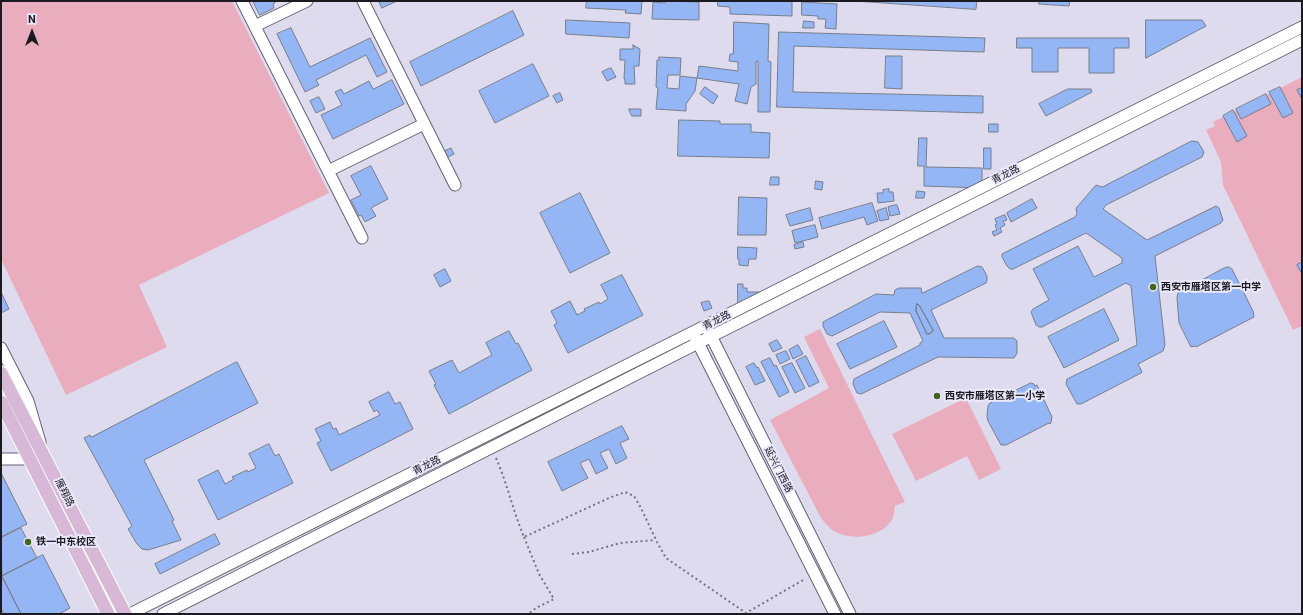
<!DOCTYPE html>
<html>
<head>
<meta charset="utf-8">
<style>
  body { margin:0 }
  #map { position:relative; width:1303px; height:615px; overflow:hidden; background:#dfdbee; font-family:Roboto,sans-serif }
  canvas { display:block }
  .frame { position:absolute; inset:0; border:2px solid #1b1a20; pointer-events:none }
  .north { position:absolute; left:12px; top:12px; width:40px; height:40px; -webkit-text-stroke:3px #ece8fb; paint-order:stroke; rotate:0deg; font-size:11px; font-weight:700; line-height:16px; text-align:center; color:#1b1a20 }
  .north::after { content:''; display:block; margin:auto; width:14px; height:18px; background:#1b1a20; clip-path:polygon(50% 0,100% 100%,50% 72%,0 100%) }
</style>
</head>
<body>
<div id="map">
<canvas width="1303" height="615"></canvas>
<div class="frame"></div>
<div class="north">N</div>
</div>
<script>
const ctx = document.querySelector('canvas').getContext('2d');
ctx.lineJoin = 'round';
function paint(path, color) { ctx.fillStyle = color; ctx.fill(path, 'evenodd'); }
function strokePath(path, color, width, dash) { ctx.strokeStyle = color; ctx.lineWidth = width; ctx.lineCap = dash ? 'butt' : 'round'; ctx.setLineDash(dash || []); ctx.stroke(path); }
function drawText(font, color, halo, rows, align = 'center') {
  ctx.font = font + ' Roboto,"Noto Sans SC",sans-serif'; ctx.lineWidth = 4; ctx.setLineDash([]); ctx.textBaseline = 'middle'; ctx.strokeStyle = halo; ctx.fillStyle = color; for (const [text, x, y, turn = 0] of rows) {
    ctx.save(); ctx.translate(x, y); ctx.rotate((+turn || 0) * Math.PI / 180); ctx.textAlign = isNaN(turn) ? turn : align; if (halo) ctx.strokeText(text, 0, 0); ctx.fillText(text, 0, 0); ctx.restore();
  }
}
const green = new Path2D(`
  M1 1H232L329 193 139 285 167 347 66 395 1 259Z
  M1302 77V326L1293 330 1223 185 1221 162 1206 130 1215 126 1213 122Z
  M820 329 905 502 895 506C894 511 894 518 891 521 880 538 850 541 834 531 829 528 825 523 821 518L770 420 829 388 804 337Z
  M966 398 1001 469 979 480 967 456 916 481 892 434Z`);
const building = new Path2D(`
  M253 1H274L275 3 273 4 274 8 260 15Z
  M379 1H397L382 8Z
  M587 1H642L641 14 625 13 626 10 586 8Z
  M665 1 699 2V20L652 19 653 2 665 3Z
  M718 1H792V16L730 14V7L718 6Z
  M855 1H977L976 9Z
  M1040 1H1070L1069 6 1039 4Z
  M802 2 837 4 836 29 825 28 826 19H818V16L802 15Z
  M513 11 524 35 421 86 410 62Z
  M566 20 630 23 629 38 566 34Z
  M1146 20H1202L1206 26 1146 58Z
  M804 21 814 22V28H803Z
  M734 22 769 24 768 61 771 62 770 112H758V61H756V84L751 87 747 104 735 101 739 84 697 78 699 66 738 71V62L729 61 730 54H733Z
  M291 28 310 67 370 38 387 72 377 77 366 55 316 80 319 85 305 92 277 34Z
  M779 32 985 38 984 52 794 46 793 92 983 96V113L777 107Z
  M1017 38H1129V48H1114V73H1089V48H1058V72H1032V48H1017Z
  M633 45 640 49 639 66H634L635 84H625V79H624L625 60H620V49H633Z
  M886 56H902V89L885 88Z
  M659 57 681 58 680 75H668L667 88 679 89 680 76 697 78 695 91 686 104V111L656 109 658 88 656 87 657 60H659Z
  M533 64 549 96 495 123 479 91Z
  M611 68 616 77 607 81 602 72Z
  M392 80 404 104 333 139 321 115 342 105 335 92 341 89 344 94 369 81 373 89Z
  M705 87 718 96 713 104 700 94Z
  M1280 87 1293 113 1283 118 1269 92Z
  M1302 88V99L1297 90Z
  M1068 89H1091L1092 92 1046 116 1039 104Z
  M560 93 563 100 557 103 553 96Z
  M1266 94 1271 104 1241 119 1236 109Z
  M319 97 325 109 316 113 310 101Z
  M629 109H641V116H632Z
  M1233 110 1247 136 1237 142 1223 116Z
  M679 120 720 121V124H751V132L770 133 769 158 678 156Z
  M989 124H998V132H989Z
  M436 136 444 151 451 148 454 154 442 160 431 138Z
  M919 138H927L926 167 982 168V188L924 186V166H918Z
  M1192 141 1198 142 1204 152 1202 157 1106 205 1103 209 1147 240 1216 206 1219 208 1223 220 1221 223 1155 256 1165 345 1163 351 1138 364 1142 372 1141 373 1081 404H1077L1066 384 1067 379 1137 345 1131 286 1126 283 1124 284 1042 327H1039L1036 325 1031 312 1033 309 1049 300 1033 269 1078 246 1094 277 1122 263V258L1086 233 1013 269H1010L1007 266 1002 257V254L1075 217 1077 214 1076 209 1077 207 1096 185 1102 187Z
  M984 148H991V169H984Z
  M371 166 388 199 371 208 376 216 365 222 361 215 359 216 351 200 361 195 351 176Z
  M771 177H779V185H770Z
  M816 181 823 182 822 190 815 189Z
  M889 189V192H893L894 201 878 203 877 193H883V190Z
  M917 191 925 192 924 198H916Z
  M580 193 610 253 570 273 540 213Z
  M739 197 767 198 766 235H738Z
  M1032 199 1037 208 1011 222 1007 213Z
  M872 203 878 221 867 225 864 217 822 229 819 218Z
  M897 205 900 214 890 216 888 207Z
  M810 208 813 220 790 226 786 215Z
  M886 208 889 219 880 221 877 211Z
  M1005 215 1007 220 1003 221 1005 225 1000 228 1002 232 994 236 992 232 997 230 995 225 997 224 995 219Z
  M815 225 818 237 795 243 792 231Z
  M803 242 804 247 795 249 794 245Z
  M738 247 757 248 756 259H749L748 266 739 265V259H738Z
  M1302 262V274L1297 265Z
  M978 266 982 267 987 276V280L986 283 931 310 944 338H1014L1017 341V353L1016 355 1014 358 938 357 861 394 857 393 853 384 854 379 920 345V343L923 341 910 313 880 312 832 336 827 334 823 326V322L876 294 894 295 895 290 899 288H921L922 293ZM917 304 919 305 933 330 932 332 929 334H927L916 311Z
  M1229 267 1232 269 1253 311 1254 317 1196 347 1195 346 1191 347 1179 323 1177 298 1178 293 1224 268Z
  M445 269 451 281 440 287 434 275Z
  M622 275 643 315 568 353 554 325 557 323 551 311 570 301 577 315 585 311 584 309 599 302 600 304 608 299 601 285Z
  M738 284H743V288H747V292H759V304H738Z
  M1 292 9 309 1 313Z
  M709 301 712 308 704 311 701 303Z
  M917 304 919 305 933 330 932 332 929 334H927L916 311Z
  M1104 309 1119 340 1064 368 1048 337Z
  M884 321 897 347 850 369 837 344Z
  M509 331 516 344 518 343 532 370 449 414 434 385 436 384 429 371 452 360 459 373 492 355 486 343Z
  M777 340 782 348 773 352 769 344Z
  M798 345 803 354 793 359 789 350Z
  M786 351 790 359 780 364 776 355Z
  M806 356 819 382 809 387 796 361Z
  M770 358 774 366 776 365 789 392 779 397 761 362Z
  M237 362 258 403 144 460 174 520 172 521 181 540 148 550 142 549 137 544 128 529 132 526 84 438 90 435 91 437Z
  M754 363 757 368 758 367 765 381 755 385 746 367Z
  M792 363 805 388 795 393 782 367Z
  M1031 383 1034 384 1035 386 1037 385 1052 417 1051 422 1050 424 1049 423 1006 445H1001L988 421 987 417 988 406 989 404Z
  M389 392 395 404 400 402 413 429 331 471 317 443 321 441 315 429 330 422 333 429 336 428 339 435 380 415 377 410 374 412 369 402Z
  M622 426 629 439 620 443 627 458 616 464 609 449 600 453 608 468 596 474 589 459 580 463 588 478 562 491 548 462Z
  M269 444 275 456 279 454 293 483 218 520 198 480 218 470 225 484 234 479 232 477 247 470 248 472 256 468 249 454Z
  M1 473 27 524 1 537Z
  M21 528 37 558 2 576 1 538Z
  M215 534 220 544 160 574 155 564Z
  M43 555 70 608 59 614H21L2 576Z
  M1 575 21 614H4L1 608Z`);
const path = new Path2D(`
  M496 458C507 483 513 511 524 537L609 498 625 492 634 496 641 508 657 542 666 558 746 613 805 579
  M524 537 539 574 554 599 536 608 528 614
  M572 554 589 552 620 543 655 540`);
const minor = new Path2D(`
  M242 1 362 238
  M363 1 455 185
  M255 26 307 1
  M328 171 424 124
  M708 330 850 614
  M695 337 835 614
  M1 348 28 401 40 442
  M1 459H30
  M130 614 1302 27
  M163 614 698 343 1302 40`);
const major = new Path2D(`
  M1 373 125 614
  M1 402 108 614`);
const markers = [
  [1153,287,4,"#41661f"],
  [937,396,4,"#41661f"],
  [28,542,4,"#41661f"]
];
const streetNames = [
  ["青龙路",1006,175,-27],
  ["青龙路",717,321,-27],
  ["青龙路",427,466,-27],
  ["延兴门西路",778,470,63],
  ["雁翔路",64,493,63]
];
const poiNames = [
  ["西安市雁塔区第一中学",1161,287],
  ["西安市雁塔区第一小学",945,396],
  ["铁一中东校区",36,542]
];
paint(green, '#eaadbe');
paint(building, '#95b6f4');
strokePath(building, '#767e8d', 1);
strokePath(minor, '#656272', 13);
strokePath(major, '#fff', 15);
strokePath(path, '#74727e', 2, [2, 3]);
strokePath(minor, '#fff', 11);
strokePath(major, '#d7b8d6', 13);
for (const [x, y, r, color] of markers) { const dot = new Path2D(); dot.arc(x, y, r, 0, 2 * Math.PI); ctx.fillStyle = color; ctx.fill(dot); strokePath(dot, '#ece8fb', 1.5); }
drawText('10px', '#1b1a20', '#ece8fb', streetNames);
drawText('bold 10px', '#1b1a20', '#ece8fb', poiNames, 'left');
</script>
</body>
</html>
